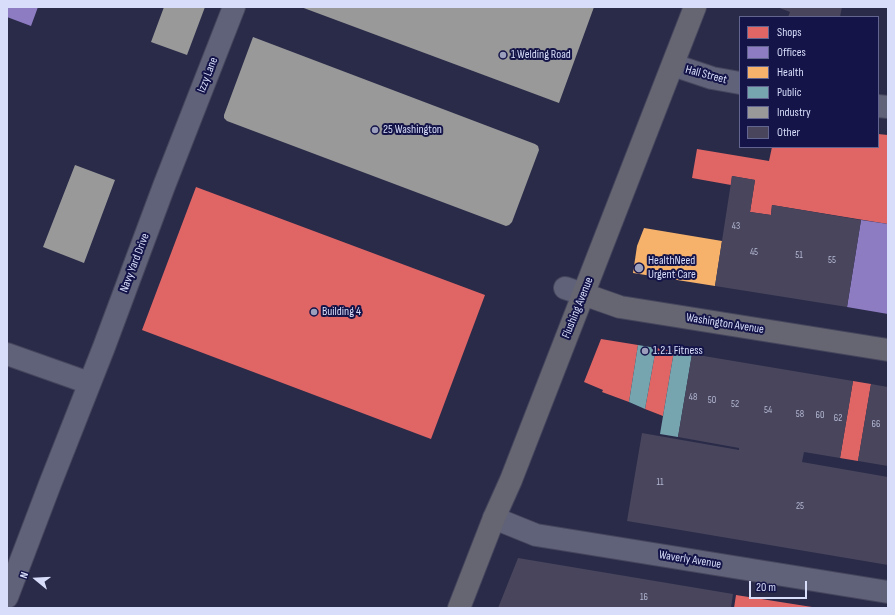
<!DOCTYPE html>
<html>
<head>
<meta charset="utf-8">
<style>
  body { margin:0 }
  #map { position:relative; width:895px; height:615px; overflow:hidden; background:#2a2b48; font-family:"Sofia Sans Condensed",sans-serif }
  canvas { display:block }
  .frame { position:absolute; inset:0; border:8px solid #d8defa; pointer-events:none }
  .legend { position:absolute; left:739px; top:16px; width:140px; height:132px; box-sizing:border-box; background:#141449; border:1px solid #626590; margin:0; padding:5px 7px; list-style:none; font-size:12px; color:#d8defa }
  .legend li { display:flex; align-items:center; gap:8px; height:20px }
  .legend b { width:20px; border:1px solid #626590 }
  .north { position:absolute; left:16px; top:559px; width:40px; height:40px; -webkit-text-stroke:3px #141449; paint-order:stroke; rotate:288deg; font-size:11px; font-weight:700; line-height:16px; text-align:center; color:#d8defa }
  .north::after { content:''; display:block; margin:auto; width:14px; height:18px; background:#d8defa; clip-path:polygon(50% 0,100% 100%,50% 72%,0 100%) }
  .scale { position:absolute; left:749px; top:581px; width:58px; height:18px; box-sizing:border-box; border:2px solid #d8defa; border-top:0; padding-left:5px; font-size:12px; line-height:14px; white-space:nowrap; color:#d8defa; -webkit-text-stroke:3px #141449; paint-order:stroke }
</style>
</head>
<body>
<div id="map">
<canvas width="895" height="615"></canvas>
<div class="frame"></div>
<ul class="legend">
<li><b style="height:11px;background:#e06666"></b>Shops</li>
<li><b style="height:11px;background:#8e7cc3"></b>Offices</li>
<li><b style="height:11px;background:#f6b26b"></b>Health</li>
<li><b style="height:11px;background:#76a5af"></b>Public</li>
<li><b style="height:11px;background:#999"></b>Industry</li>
<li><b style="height:11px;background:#48455d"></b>Other</li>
</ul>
<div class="north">N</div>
<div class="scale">20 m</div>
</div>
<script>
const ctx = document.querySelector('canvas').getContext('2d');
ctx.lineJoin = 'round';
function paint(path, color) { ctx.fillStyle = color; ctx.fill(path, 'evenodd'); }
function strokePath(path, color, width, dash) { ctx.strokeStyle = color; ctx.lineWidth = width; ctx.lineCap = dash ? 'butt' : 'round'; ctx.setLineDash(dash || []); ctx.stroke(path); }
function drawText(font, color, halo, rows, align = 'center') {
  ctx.font = font + ' "Sofia Sans Condensed",sans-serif'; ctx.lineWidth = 4; ctx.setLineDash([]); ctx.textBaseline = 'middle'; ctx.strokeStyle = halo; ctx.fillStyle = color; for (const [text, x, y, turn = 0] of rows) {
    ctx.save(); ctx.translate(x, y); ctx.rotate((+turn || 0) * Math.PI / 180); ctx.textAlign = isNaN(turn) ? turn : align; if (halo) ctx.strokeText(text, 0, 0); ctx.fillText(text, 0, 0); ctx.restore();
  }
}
const shops = new Path2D(`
  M878 134 888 135V224L772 205 771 215 750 212 755 180 732 176 731 185 692 178 697 149 769 161 772 147H878Z
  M196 187 485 295 431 439 142 330Z
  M601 339 638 345 629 402 602 392 603 390 584 382Z
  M656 348 674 351 663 416 645 409Z
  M853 381 871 384 858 461 840 458Z
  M736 595 812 607V608H734Z`);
const offices = new Path2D(`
  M7 7H38L31 26 7 17Z
  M861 220 888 224V314L847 307Z`);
const health = new Path2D(`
  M644 228 722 241 715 286 633 273 637 246Z`);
const public = new Path2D(`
  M638 345 656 348 645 409 629 402Z
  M674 351 692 354 678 437 660 434Z`);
const industry = new Path2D(`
  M164 7H205L187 55 151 42Z
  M301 7H594L559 103Z
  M253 37 535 144 538 146 539 150 512 222 509 225 506 226 227 121 224 118V115Z
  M75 165 115 180 84 263 43 247Z`);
const building = new Path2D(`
  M777 7H842L840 17H788L790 12Z
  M732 176 755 180 750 212 771 215 772 205 861 220 847 307 715 286Z
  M692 354 853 381 840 458 804 452 802 462 888 477V565L627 521 642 433 739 450V448L678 437Z
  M871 384 888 387V466L858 461Z
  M518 558 733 594 731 608H498Z`);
const minor = new Path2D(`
  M673 65 712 78 740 83
  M878 106 888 107
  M565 288 583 294
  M7 354 89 383
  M494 518 536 535 888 592
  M7 597 50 484 104 347 164 186 234 7`);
const major = new Path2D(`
  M583 294 620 307 888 350
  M459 608 494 518 511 480 695 7`);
const markers = [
  [503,55,4,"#9b9fbc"],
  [375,130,4,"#9b9fbc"],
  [639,268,5,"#9b9fbc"],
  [314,312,4,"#9b9fbc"],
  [645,351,4,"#9b9fbc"]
];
const numberNames = [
  ["43",736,226],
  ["45",754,252],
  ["51",799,255],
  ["55",832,260],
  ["48",693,397],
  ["50",712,400],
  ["52",735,404],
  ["54",768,410],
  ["58",800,414],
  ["60",820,415],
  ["62",838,418],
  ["66",876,424],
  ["11",660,482],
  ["25",800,506],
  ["16",644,597]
];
const poiNames = [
  ["1 Welding Road",511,55],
  ["25 Washington",383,130],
  ["HealthNeed",648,261],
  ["Urgent Care",648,275],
  ["Building 4",322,312],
  ["1.2.1 Fitness",653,351]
];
const streetNames = [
  ["Izzy Lane",208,75,-69],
  ["Hall Street",706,75,15],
  ["Navy Yard Drive",135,263,-69],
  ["Flushing Avenue",578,308,-68],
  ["Washington Avenue",725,324,9],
  ["Waverly Avenue",690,560,9]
];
paint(shops, '#e06666');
paint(offices, '#8e7cc3');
paint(health, '#f6b26b');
paint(public, '#76a5af');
paint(industry, '#999');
paint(building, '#48455d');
strokePath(minor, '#45455d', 24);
strokePath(major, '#45455d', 24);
strokePath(minor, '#606279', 22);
strokePath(major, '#666672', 22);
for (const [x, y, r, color] of markers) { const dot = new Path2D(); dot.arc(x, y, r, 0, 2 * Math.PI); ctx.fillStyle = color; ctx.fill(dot); strokePath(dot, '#141449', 1.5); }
drawText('10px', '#b4b8d3', null, numberNames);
drawText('12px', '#d8defa', '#141449', poiNames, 'left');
drawText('12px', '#d8defa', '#141449', streetNames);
</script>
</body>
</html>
